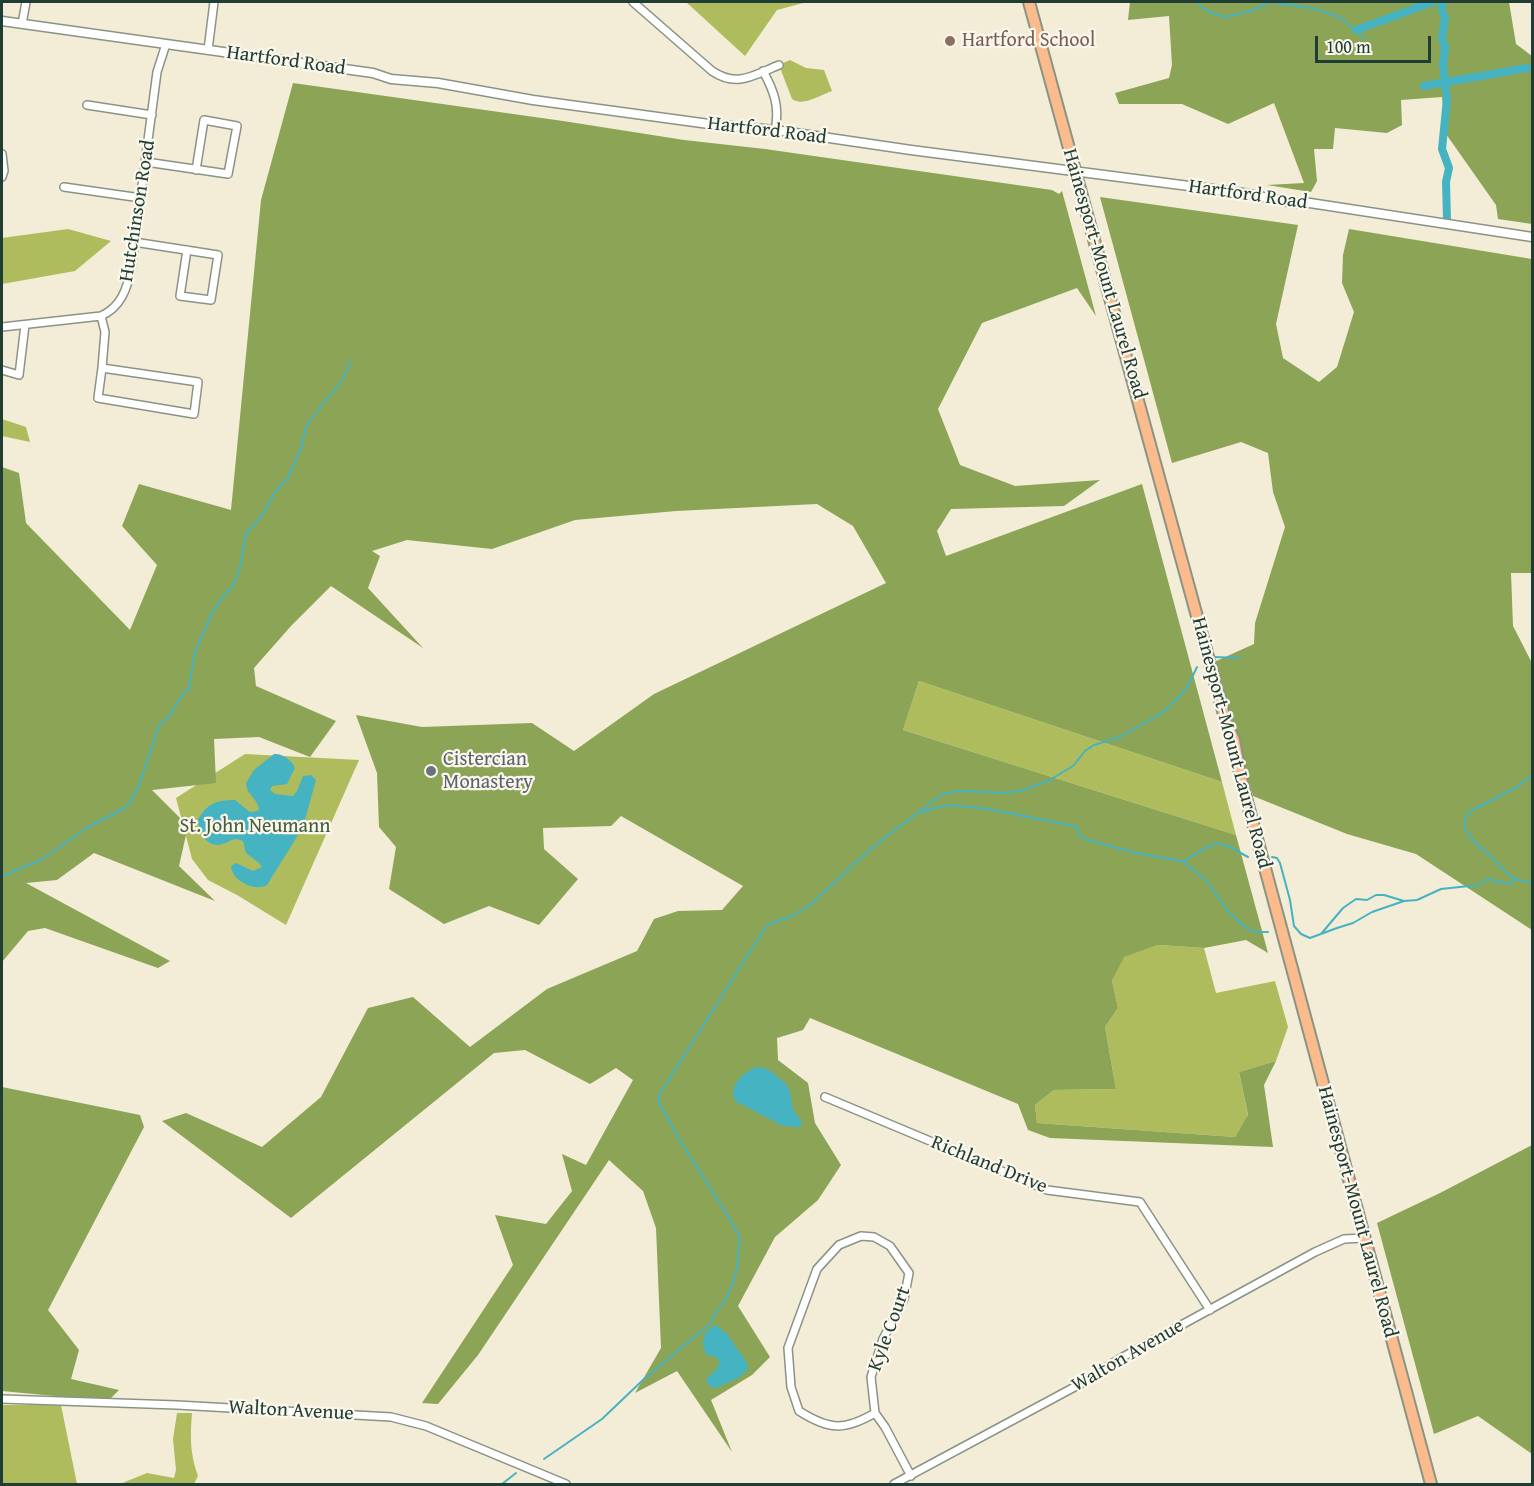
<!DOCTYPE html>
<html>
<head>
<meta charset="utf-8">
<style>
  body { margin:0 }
  #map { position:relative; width:1534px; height:1486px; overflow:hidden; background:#f3ecd6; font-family:"Gentium Book Plus",serif }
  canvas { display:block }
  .frame { position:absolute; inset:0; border:3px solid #1f3d34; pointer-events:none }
  .scale { position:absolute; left:1315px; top:36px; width:116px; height:27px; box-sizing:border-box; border:3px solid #1f3d34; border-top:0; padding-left:8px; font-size:18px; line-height:21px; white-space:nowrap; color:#1f3d34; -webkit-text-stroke:4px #fbf7ec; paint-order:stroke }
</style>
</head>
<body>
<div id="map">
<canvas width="1534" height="1486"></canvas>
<div class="frame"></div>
<div class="scale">100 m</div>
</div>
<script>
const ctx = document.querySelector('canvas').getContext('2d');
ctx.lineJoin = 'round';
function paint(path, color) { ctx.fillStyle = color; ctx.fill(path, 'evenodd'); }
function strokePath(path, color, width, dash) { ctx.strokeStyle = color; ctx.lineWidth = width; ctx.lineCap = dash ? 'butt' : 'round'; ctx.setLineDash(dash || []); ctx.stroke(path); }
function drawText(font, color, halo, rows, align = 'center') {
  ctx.font = font + ' "Gentium Book Plus",serif'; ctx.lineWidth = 4.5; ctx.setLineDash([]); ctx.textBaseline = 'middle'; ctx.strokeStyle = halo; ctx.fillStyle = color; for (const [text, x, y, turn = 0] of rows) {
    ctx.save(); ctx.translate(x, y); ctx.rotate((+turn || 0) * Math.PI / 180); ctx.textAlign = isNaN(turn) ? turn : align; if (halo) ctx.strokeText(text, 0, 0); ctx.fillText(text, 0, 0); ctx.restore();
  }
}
const green = new Path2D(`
  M686 2H807L777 10 745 56Z
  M790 60 806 68 824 70 832 91C820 95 803 107 792 99L779 65Z
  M68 229 111 241 75 271 2 284V238Z
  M2 419 26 427 30 442 2 436Z
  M919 681 1222 782 1236 835 903 730Z
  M245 754 359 760 286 925 237 895 208 880 192 859 176 798Z
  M1158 945 1204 948 1216 993 1275 981 1288 1027 1276 1061 1239 1072 1248 1116 1235 1137 1037 1123 1035 1105 1054 1090 1116 1089 1105 1027 1118 1008 1112 981 1123 957Z
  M2 1405H61L77 1484H2Z
  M177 1413H192C190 1437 190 1454 198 1476L194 1484H120L147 1473 174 1478 176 1470 173 1439Z`);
const forest = new Path2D(`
  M1130 2H1509L1516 44 1532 56V224L1498 219 1496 205 1446 134 1442 97 1401 100 1402 125 1387 133 1335 128 1333 149H1314L1317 181 1311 192 1267 185 1304 183 1274 103 1228 124 1182 104H1119L1115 93 1169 78 1172 65 1169 16 1128 20Z
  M293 83 563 121 684 140 765 149 1052 190 1059 194 1062 191 1096 316 1077 288 982 323 938 409 960 465 1015 486 1100 480 1064 506 951 509 937 531 946 556 1142 484 1222 782 919 681 903 730 1236 835 1268 953 1246 940 1204 948 1158 945 1124 957 1112 981 1118 1008 1105 1027 1116 1089 1054 1090 1035 1105 1037 1123 1235 1137 1248 1115 1239 1072 1276 1061 1264 1085 1273 1147 1050 1138 1028 1130 1018 1104 810 1018 803 1030 777 1038 778 1060 808 1083 815 1123 841 1165 818 1200 775 1237 738 1306 770 1357 752 1375 711 1400 732 1452 677 1371 635 1393 661 1348 656 1228 643 1191 609 1160 478 1355 438 1404 422 1403 513 1265 495 1215 546 1224 572 1191 562 1154 586 1165 633 1080 616 1068 590 1084 525 1050 494 1053 291 1218 162 1121 186 1113 262 1147 321 1097 368 1008 413 997 470 1047 547 989 637 951 654 919 678 911 722 910 743 886 621 816 611 826 543 828 544 849 578 879 539 925 489 906 444 924 389 889 396 847 379 827 377 773 356 715 422 727 532 723 574 751 654 694 886 583 853 526 817 504 676 511 575 520 492 549 407 540 372 551 380 556 368 588 423 648 331 586 291 626 254 668 256 686 336 721 310 757 259 737 214 739 216 783 152 790 188 826 179 866 215 901 94 853 57 880 26 883 170 961 158 968 45 928 28 931 2 962V467L19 473 26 523 130 630 157 565 122 526 139 484 231 510 261 200Z
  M1100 197 1298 225 1276 324 1283 358 1319 382 1337 367 1354 312 1342 283 1343 255 1349 229 1532 259V573H1511L1513 626 1532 663V930L1416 854 1347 834 1253 796 1212 663 1254 644 1255 623 1285 527 1273 492 1268 453 1241 442 1172 463Z
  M2 1087 140 1115 144 1127 48 1310 79 1350 71 1379 119 1390 108 1401 2 1391Z
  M1532 1145V1454L1478 1416 1434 1434 1377 1223 1440 1193Z`);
const water = new Path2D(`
  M274 754C282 753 292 760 295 768L287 784 272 786 270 790 275 794 293 796 297 791 303 776 311 775 316 780 303 827 267 885C255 892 232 881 231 866L236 863 253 871 262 867 259 863 246 853 243 841 236 839C230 840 224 845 217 845 205 845 198 829 198 819 208 803 217 800 235 800L250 812 257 811 259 809C257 798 246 794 246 783L254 770Z
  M757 1067 768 1069 786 1084 790 1091 793 1110 802 1122 800 1127 783 1126 735 1101C728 1085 743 1072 757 1067Z
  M716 1325 727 1334 747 1363 748 1369 740 1377 716 1388 709 1386 706 1380C709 1375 725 1365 717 1358 714 1356 710 1356 706 1354 700 1341 703 1331 716 1325Z`);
const stream = new Path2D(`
  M1196 2 1209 12 1225 17 1254 10 1270 2 1316 9 1339 17 1366 39
  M1213 657 1240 658
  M1532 775 1517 787 1469 812C1454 828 1479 846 1490 856 1498 863 1505 873 1514 878 1520 881 1526 882 1532 882
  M921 813 938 807 953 805 988 809 1070 825 1076 827 1080 836 1085 839 1135 853 1182 861 1206 880 1227 910 1245 927 1254 932H1268
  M1272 857 1277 858 1280 863 1290 900 1294 926 1301 934 1310 938 1337 928 1353 923 1372 912 1404 901
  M1182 861H1185C1195 854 1205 847 1217 843L1228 846 1248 857
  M2 876 41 860 88 827 123 809 130 803 140 783 159 725 169 717 181 696 189 689 195 652 212 613 223 596 233 586 240 567 246 533 262 516 275 492 288 478 302 445 306 427 311 419 343 379 350 361
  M1321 934 1343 908 1356 899 1367 900 1376 895H1384L1404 901 1417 900 1441 889 1478 885 1488 879 1510 884 1516 878
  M544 1459 602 1419 644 1379 712 1322 713 1316 724 1302 732 1286 737 1268 740 1238 725 1211 682 1144 659 1103V1095L765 928 772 923 794 915 810 905 874 846 941 795 958 791 1005 793 1024 790 1048 781 1073 766 1085 751 1094 745 1120 737 1162 713 1176 700 1188 686 1197 667
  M502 1484 516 1473`);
const canal = new Path2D(`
  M1442 2V10L1445 19 1442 38 1445 47 1443 65 1447 99 1442 149 1449 168 1446 182 1447 219
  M1356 30 1433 2
  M1424 86 1527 68`);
const minor = new Path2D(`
  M633 2 712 71C737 88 754 75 779 65
  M22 24 26 2
  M208 50 214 2
  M763 71C774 91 780 107 775 130
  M87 105 152 115
  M2 154 4 171 2 177
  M146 162 228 174 237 126 204 120 196 170
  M64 187 141 198
  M134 242 218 255 211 300 180 296 187 250
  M101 316 105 332 102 368
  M2 327 101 316C121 307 127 289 131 269L157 72 166 44
  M102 368 198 382 194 414 98 398Z
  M2 370 19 375 25 325
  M825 1097 1047 1190 1140 1202 1210 1310
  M2 1399 177 1405 391 1417 426 1426 566 1484
  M875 1413C844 1431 829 1430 799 1411L791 1387 788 1348 817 1269 839 1245 861 1236 874 1237 890 1246 909 1273 904 1299 883 1339 871 1377 875 1413 885 1427 911 1476
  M894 1484 1082 1383 1121 1358 1315 1252 1344 1239 1365 1238`);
const tertiary = new Path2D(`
  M2 21 373 73 391 79 438 83 533 100 709 124 775 130 911 150 1243 193 1294 203H1310L1532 237`);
const primary = new Path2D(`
  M1029 2 1207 653 1226 722 1234 740 1241 779 1431 1484`);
const markers = [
  [950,41,6,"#8d6e63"],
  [431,771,6,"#6b7280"]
];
const educationNames = [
  ["Hartford School",962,41]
];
const streetNames = [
  ["Hartford Road",286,61,8],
  ["Hartford Road",767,131,7],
  ["Hartford Road",1248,195,8],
  ["Hutchinson Road",138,211,-81],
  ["Hainesport-Mount Laurel Road",1104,274,74],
  ["Hainesport-Mount Laurel Road",1231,743,75],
  ["Richland Drive",989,1165,22],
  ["Hainesport-Mount Laurel Road",1357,1212,75],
  ["Kyle Court",890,1329,-70],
  ["Walton Avenue",1128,1356,-30],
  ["Walton Avenue",291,1411,3]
];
const worshipNames = [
  ["Cistercian",443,760],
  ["Monastery",443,783]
];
const parkNames = [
  ["St. John Neumann",255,827]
];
paint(green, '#afbc5e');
paint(forest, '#8ba455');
paint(water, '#45b3c1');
strokePath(stream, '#45b3c1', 2);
strokePath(canal, '#45b3c1', 8);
strokePath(minor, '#899485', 10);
strokePath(tertiary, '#899485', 11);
strokePath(primary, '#899485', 14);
strokePath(minor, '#fff', 7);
strokePath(tertiary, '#fff', 8);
strokePath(primary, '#fbbb8c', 10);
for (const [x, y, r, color] of markers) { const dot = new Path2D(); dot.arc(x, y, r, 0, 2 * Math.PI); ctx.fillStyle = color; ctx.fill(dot); strokePath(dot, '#fbf7ec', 2); }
drawText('20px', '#785e54', '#fbf7ec', educationNames, 'left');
drawText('20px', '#1f3d34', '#fbf7ec', streetNames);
drawText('20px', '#5b616d', '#fbf7ec', worshipNames, 'left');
drawText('20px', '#435d3e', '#fbf7ec', parkNames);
</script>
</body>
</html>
